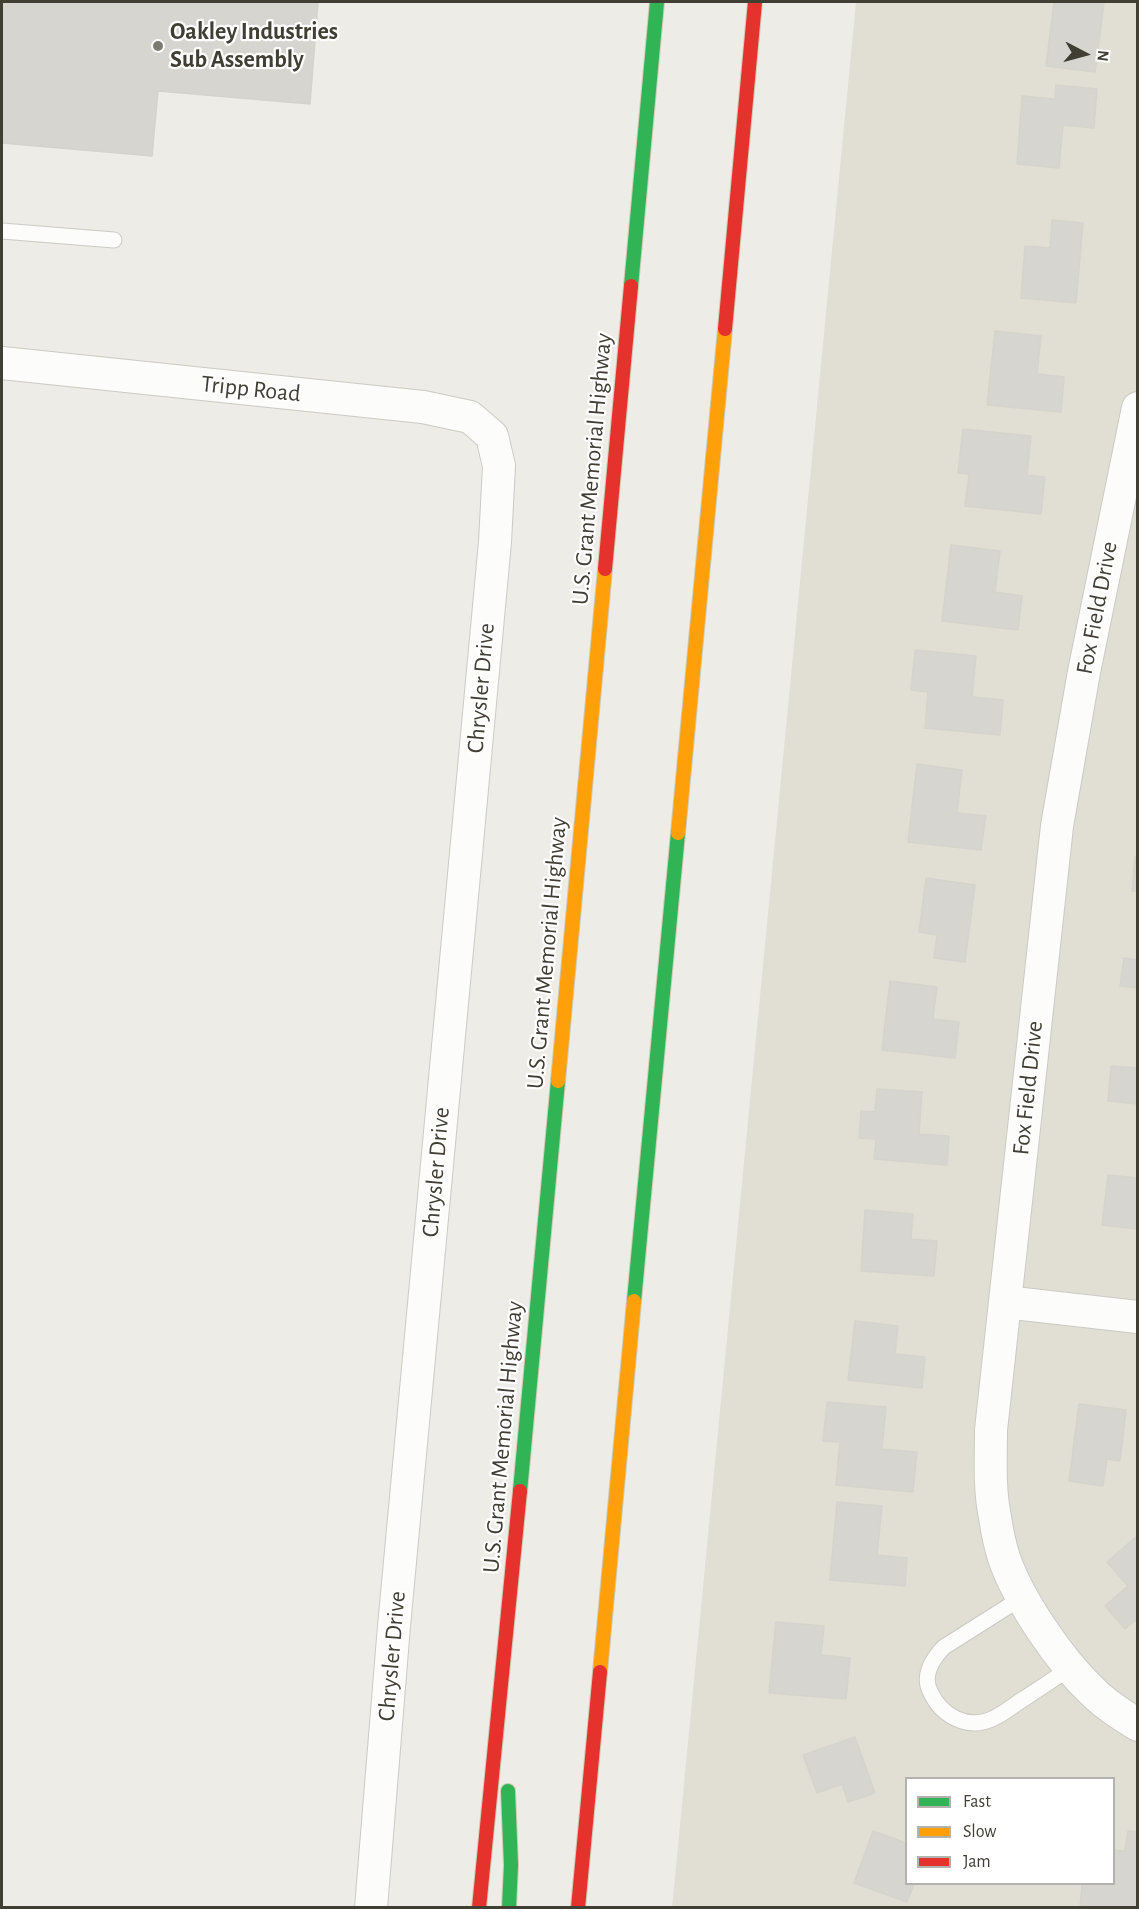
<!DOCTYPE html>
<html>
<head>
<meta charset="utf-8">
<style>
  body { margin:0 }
  #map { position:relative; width:1139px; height:1909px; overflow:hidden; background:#edece6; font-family:"Alegreya Sans",sans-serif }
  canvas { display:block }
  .frame { position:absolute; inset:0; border:3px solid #413e34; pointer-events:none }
  .legend { position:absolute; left:905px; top:1777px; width:210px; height:108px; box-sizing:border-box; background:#fff; border:2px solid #b3b2ae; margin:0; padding:8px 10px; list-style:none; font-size:18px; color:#413e34 }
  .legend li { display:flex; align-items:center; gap:12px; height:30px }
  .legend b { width:30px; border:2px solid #b3b2ae }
  .north { position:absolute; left:1055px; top:24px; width:60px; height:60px; -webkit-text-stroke:4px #fff; paint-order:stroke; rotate:96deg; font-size:16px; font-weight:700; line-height:24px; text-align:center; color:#413e34 }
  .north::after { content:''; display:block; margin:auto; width:21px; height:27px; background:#413e34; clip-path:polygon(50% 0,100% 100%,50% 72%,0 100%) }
</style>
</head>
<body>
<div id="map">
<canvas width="1139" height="1909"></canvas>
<div class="frame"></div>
<ul class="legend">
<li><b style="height:8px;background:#30b455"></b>Fast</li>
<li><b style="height:8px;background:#ff9f0a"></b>Slow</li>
<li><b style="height:8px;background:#e5322d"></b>Jam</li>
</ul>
<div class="north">N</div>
</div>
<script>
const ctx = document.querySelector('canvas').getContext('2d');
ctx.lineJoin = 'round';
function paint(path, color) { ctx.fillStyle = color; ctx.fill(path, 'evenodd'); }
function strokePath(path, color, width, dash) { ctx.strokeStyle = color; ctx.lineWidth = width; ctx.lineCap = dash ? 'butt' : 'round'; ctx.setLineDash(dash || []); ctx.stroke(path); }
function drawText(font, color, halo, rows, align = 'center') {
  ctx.font = font + ' "Alegreya Sans",sans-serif'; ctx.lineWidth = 4.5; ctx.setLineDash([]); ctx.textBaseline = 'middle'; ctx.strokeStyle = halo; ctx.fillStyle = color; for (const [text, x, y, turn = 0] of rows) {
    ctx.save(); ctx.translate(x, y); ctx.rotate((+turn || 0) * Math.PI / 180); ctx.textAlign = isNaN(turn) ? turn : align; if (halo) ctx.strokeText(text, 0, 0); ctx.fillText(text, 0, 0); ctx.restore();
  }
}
const residential = new Path2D(`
  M856 2H1137V1907L672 1908ZM906 1778H1114V1884H906Z`);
const building = new Path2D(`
  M2 2H318L310 104 158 91 152 156 2 143Z
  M1054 2H1104L1095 72 1046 66Z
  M1056 85 1097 89 1094 128 1063 125 1059 168 1017 164 1022 96 1055 99Z
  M1052 220 1083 223 1076 303 1021 298 1025 246 1050 248Z
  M995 331 1041 336 1037 374 1064 377 1061 412 987 405Z
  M963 429 1031 436 1027 475 1045 477 1041 514 965 506 969 474 958 473Z
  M951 545 1000 551 995 592 1022 596 1018 630 942 621Z
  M915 650 976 656 972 697 1003 700 1000 735 925 728 928 692 911 690Z
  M917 764 962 770 957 813 986 816 981 850 908 842Z
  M1135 857H1138V891H1132Z
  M926 878 975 885 965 962 934 958 937 935 919 932Z
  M1124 958 1138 960V988L1120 986Z
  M890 981 937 987 933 1019 959 1022 955 1058 882 1050Z
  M1111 1066 1138 1068V1104L1108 1101Z
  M877 1089 922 1092 919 1134 949 1136 947 1165 874 1159 876 1139 859 1138 861 1111 875 1112Z
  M1108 1175 1138 1178V1229L1102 1225Z
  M865 1210 913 1214 911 1239 937 1241 934 1276 861 1271Z
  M855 1321 898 1326 895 1354 925 1357 922 1388 848 1380Z
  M827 1402 886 1407 882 1449 917 1452 913 1492 836 1485 840 1442 823 1441Z
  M1079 1404 1126 1410 1120 1461 1107 1459 1103 1486 1069 1481Z
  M837 1502 882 1506 877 1555 907 1558 905 1586 830 1580Z
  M1138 1535V1618L1125 1629 1105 1606 1128 1586 1107 1562Z
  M776 1622 824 1626 821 1655 850 1658 846 1699 769 1693Z
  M855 1737 875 1793 848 1802 842 1784 817 1793 803 1755Z
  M873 1831 906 1843V1884H914L907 1902 854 1883Z
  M1128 1831 1138 1832V1908H1080L1082 1884H1114V1850L1125 1851Z`);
const lane = new Path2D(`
  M2 231 114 240
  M1023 1597 944 1647C933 1658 922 1675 930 1691 941 1716 968 1731 994 1718 1005 1713 1015 1704 1025 1698 1040 1688 1056 1678 1071 1667`);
const street = new Path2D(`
  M2 363 423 407 470 417 492 436 499 466 495 542 394 1626 371 1908
  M1138 408 1084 672 1057 826 991 1430C991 1458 989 1489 995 1517 997 1531 1000 1545 1004 1558 1019 1601 1060 1661 1093 1692 1106 1705 1122 1715 1138 1725
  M1005 1302 1138 1317`);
const fast = new Path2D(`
  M631 286 657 2
  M634 1301 678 833
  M520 1491 558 1081
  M508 1791 511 1865 509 1908`);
const slow = new Path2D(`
  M678 833 725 329
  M558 1081 605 569
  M600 1672 634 1301`);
const jam = new Path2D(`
  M725 329 755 2
  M605 569 631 286
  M479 1908 520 1491
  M578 1908 600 1672`);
const markers = [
  [158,46,6,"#7d7b72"]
];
const poiNames = [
  ["Oakley Industries",170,32],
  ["Sub Assembly",170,60]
];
const streetNames = [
  ["Tripp Road",251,389,6],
  ["U.S. Grant Memorial Highway",592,469,-85],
  ["Fox Field Drive",1097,608,-79],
  ["Chrysler Drive",481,688,-85],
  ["U.S. Grant Memorial Highway",547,953,-85],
  ["Fox Field Drive",1028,1088,-84],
  ["Chrysler Drive",436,1172,-85],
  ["U.S. Grant Memorial Highway",503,1437,-85],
  ["Chrysler Drive",392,1656,-85]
];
paint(residential, '#e1dfd4');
paint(building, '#d7d5cf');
strokePath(building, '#d5d3cc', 1.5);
strokePath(lane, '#cbcac4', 17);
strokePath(street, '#cbcac4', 34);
strokePath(fast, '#cecab4', 16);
strokePath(slow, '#cecab4', 16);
strokePath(jam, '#cecab4', 16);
strokePath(lane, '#fcfcfb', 15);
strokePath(street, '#fcfcfb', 32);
strokePath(fast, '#30b455', 14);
strokePath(slow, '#ff9f0a', 14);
strokePath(jam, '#e5322d', 14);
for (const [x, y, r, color] of markers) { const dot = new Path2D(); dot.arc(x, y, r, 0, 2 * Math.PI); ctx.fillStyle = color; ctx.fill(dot); strokePath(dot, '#fff', 2); }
drawText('bold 24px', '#413e34', '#fff', poiNames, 'left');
drawText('24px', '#413e34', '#fff', streetNames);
</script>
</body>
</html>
